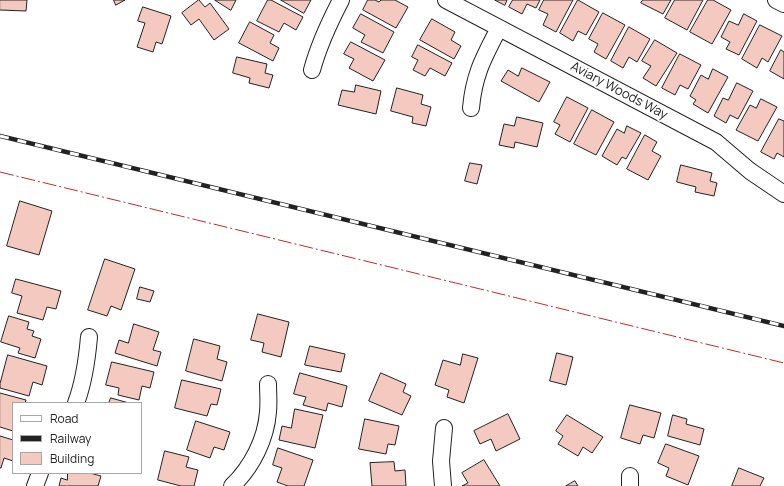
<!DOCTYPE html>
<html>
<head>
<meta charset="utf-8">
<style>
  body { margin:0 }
  #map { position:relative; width:784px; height:486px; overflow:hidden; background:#fff; font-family:Manrope,sans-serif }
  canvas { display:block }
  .legend { position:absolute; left:12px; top:402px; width:130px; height:72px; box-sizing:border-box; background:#fff; border:1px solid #a7a7a7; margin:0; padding:5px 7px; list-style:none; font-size:12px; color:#222 }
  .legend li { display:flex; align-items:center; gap:8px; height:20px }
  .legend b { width:20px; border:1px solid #a7a7a7 }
</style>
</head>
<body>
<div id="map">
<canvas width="784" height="486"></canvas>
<ul class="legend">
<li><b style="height:5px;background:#fff"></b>Road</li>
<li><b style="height:5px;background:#222"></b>Railway</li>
<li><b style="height:11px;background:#f3c9c0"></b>Building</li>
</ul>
</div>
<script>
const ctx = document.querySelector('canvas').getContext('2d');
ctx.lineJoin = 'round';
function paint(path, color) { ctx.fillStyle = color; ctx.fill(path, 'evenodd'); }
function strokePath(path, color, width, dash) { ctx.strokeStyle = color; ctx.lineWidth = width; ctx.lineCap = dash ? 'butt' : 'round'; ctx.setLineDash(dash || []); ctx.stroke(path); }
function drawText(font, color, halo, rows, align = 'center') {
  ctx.font = font + ' Manrope,sans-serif'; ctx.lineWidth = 3; ctx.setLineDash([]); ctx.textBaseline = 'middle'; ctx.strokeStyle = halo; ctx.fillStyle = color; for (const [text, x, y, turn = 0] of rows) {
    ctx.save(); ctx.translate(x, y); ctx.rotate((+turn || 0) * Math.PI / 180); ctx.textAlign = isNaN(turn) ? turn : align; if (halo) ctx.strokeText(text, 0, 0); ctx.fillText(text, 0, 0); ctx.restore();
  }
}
const building = new Path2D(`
  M0 0H27L26 11 0 10Z
  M114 0H125L116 5Z
  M199 0 205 7 210 3 229 29 214 40 199 19 191 25 182 13Z
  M215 0H236L231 10Z
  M268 0H271L303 17 296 30 284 23 279 32 257 21Z
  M281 0H311L304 13Z
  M368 0H375L379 2 381 0H395L408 7 396 28 363 10Z
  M495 0H507L505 5Z
  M513 0H540L536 8 527 4 522 14 509 7Z
  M544 0H573L556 32 543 25 548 14 539 10Z
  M578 0 599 12 586 35 578 31 573 41 560 33Z
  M643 0H671L663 14 641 3Z
  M675 0H703L687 30 665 18Z
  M708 0H713L731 10 712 44 690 32Z
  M143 7 171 16 162 44 156 42 153 52 137 47 145 23 138 21Z
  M603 13 625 25 606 59 594 52 598 44 589 39Z
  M361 14 394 32 383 53 361 42 365 35 353 28Z
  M744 14 757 21 739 55 726 49 730 42 721 37 729 21 738 25Z
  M432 19 455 32 451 40 461 46 454 59 420 40Z
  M250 22 274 35 270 43 279 48 273 61 239 43Z
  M760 25 782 36 768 62 762 58 757 68 742 59Z
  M629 27 650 39 637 62 629 57 623 68 611 61Z
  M655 40 677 53 656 86 643 78 651 66 642 61Z
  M351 42 385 60 373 81 349 68 354 59 344 54Z
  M418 45 452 63 445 76 430 68 425 76 413 70 418 60 412 57Z
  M781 50 784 52V79L770 71Z
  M680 54 701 65 688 89 680 85 675 95 662 88Z
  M237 57 267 64 265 73 273 75 269 88 249 83 250 78 233 73Z
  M522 68 550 82 539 102 501 81 508 70 518 76Z
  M713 69 728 77 708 113 693 104 696 100 690 96 701 75 708 79Z
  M737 83 753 91 738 119 730 115 726 123 714 116 723 98 728 100Z
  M356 85 381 91 376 114 338 105 342 90 354 92Z
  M397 88 423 95 421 104 431 107 426 126 412 123 413 117 391 111Z
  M567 97 588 108 570 142 555 134 560 125 554 122Z
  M761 99 777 107 758 141 736 130 750 105 756 108Z
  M592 110 614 122 596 155 574 144Z
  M517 117 543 123 537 147 515 142 514 148 499 145 504 124 514 126Z
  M779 119 784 121V157L777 153 774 159 761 152Z
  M627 126 641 133 626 159 622 157 617 165 602 156 617 129 624 133Z
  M645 135 657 142 652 151 661 156 648 180 627 169Z
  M470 163 482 165 477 184 465 181Z
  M681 165 712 173 710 181 717 183 714 196 695 192 696 187 677 182Z
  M20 201 52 211 39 255 7 246Z
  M105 259 135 269 121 310 111 306 107 316 88 310Z
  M16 279 61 291 56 309 47 307 43 320 17 313 22 296 12 293Z
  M140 287 154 291 150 302 137 299Z
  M258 314 289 322 281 357 262 352 264 343 251 340Z
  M9 316 29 322 27 329 34 331 32 336 41 339 35 358 18 353 20 348 1 342Z
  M134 324 159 332 153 350 161 352 157 366 115 353 119 340 128 343Z
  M194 339 220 346 217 359 227 362 222 381 186 371Z
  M310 346 345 354 341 372 305 365Z
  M557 353 573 357 566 385 550 381Z
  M463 354 478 358 464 403 447 397 449 390 435 385 443 360 460 365Z
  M8 355 47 366 42 385 33 382 29 396 0 388V384Z
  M112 362 154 372 150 388 142 386 139 400 118 395 119 388 106 385Z
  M300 373 347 386 342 407 328 403 326 411 303 405 306 397 294 394Z
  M381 373 406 384 403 392 411 396 402 415 369 401Z
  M182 380 221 389 217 405 211 404 207 416 175 408Z
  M0 393 26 400 25 403H13V431L0 427Z
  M111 398 129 403H109Z
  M630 405 661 413 654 438 643 435 640 444 621 438Z
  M295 409 323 415 315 448 279 440 282 426 291 428Z
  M508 414 520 439 496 451 491 439 480 444 474 431Z
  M567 415 603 437 592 453 583 447 578 456 558 444 563 436 556 431Z
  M673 415 687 419 686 424 704 429 700 445 668 436Z
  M365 419 399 426 395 445 388 444 386 454 359 449Z
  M196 421 230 432 224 450 214 447 210 458 187 450Z
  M0 436 13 440V461L4 458 1 468H0Z
  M666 444 699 456 688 485 666 476 669 468 658 463Z
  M278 448 313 460 304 486H288L277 482 282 468 273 465Z
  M165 451 189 457 186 467 198 470 194 486H181L158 480Z
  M484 460 500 486H462L468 483 462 473Z
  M394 462 395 471 405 470 406 486H372L370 463Z
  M739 468 764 478 760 486H732Z
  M68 473H90L101 476 98 486H59L61 478 67 480Z
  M575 481 578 486H566Z`);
const minor = new Path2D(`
  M446 0 716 142 750 171 784 194
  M776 0 784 4
  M312 70C319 44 329 23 341 0
  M471 108C474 74 484 57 499 28
  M76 403C84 382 87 360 89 337
  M630 476V486
  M35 486 40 473
  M232 486C252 467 266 439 268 412 269 402 268 393 268 384
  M443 486 441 461 444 428`);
const rail = new Path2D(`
  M0 136 784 326`);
const power = new Path2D(`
  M0 172 784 363`);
const streetNames = [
  ["Aviary Woods Way",619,91,28]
];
paint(building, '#f3c9c0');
strokePath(building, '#222', 1);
strokePath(minor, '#222', 18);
strokePath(minor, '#fff', 16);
strokePath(rail, '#222', 4.5);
strokePath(rail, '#fff', 3, [9]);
strokePath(power, '#c62828', 1, [14, 3, 2, 3]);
drawText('13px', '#222', '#fff', streetNames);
</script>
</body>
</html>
